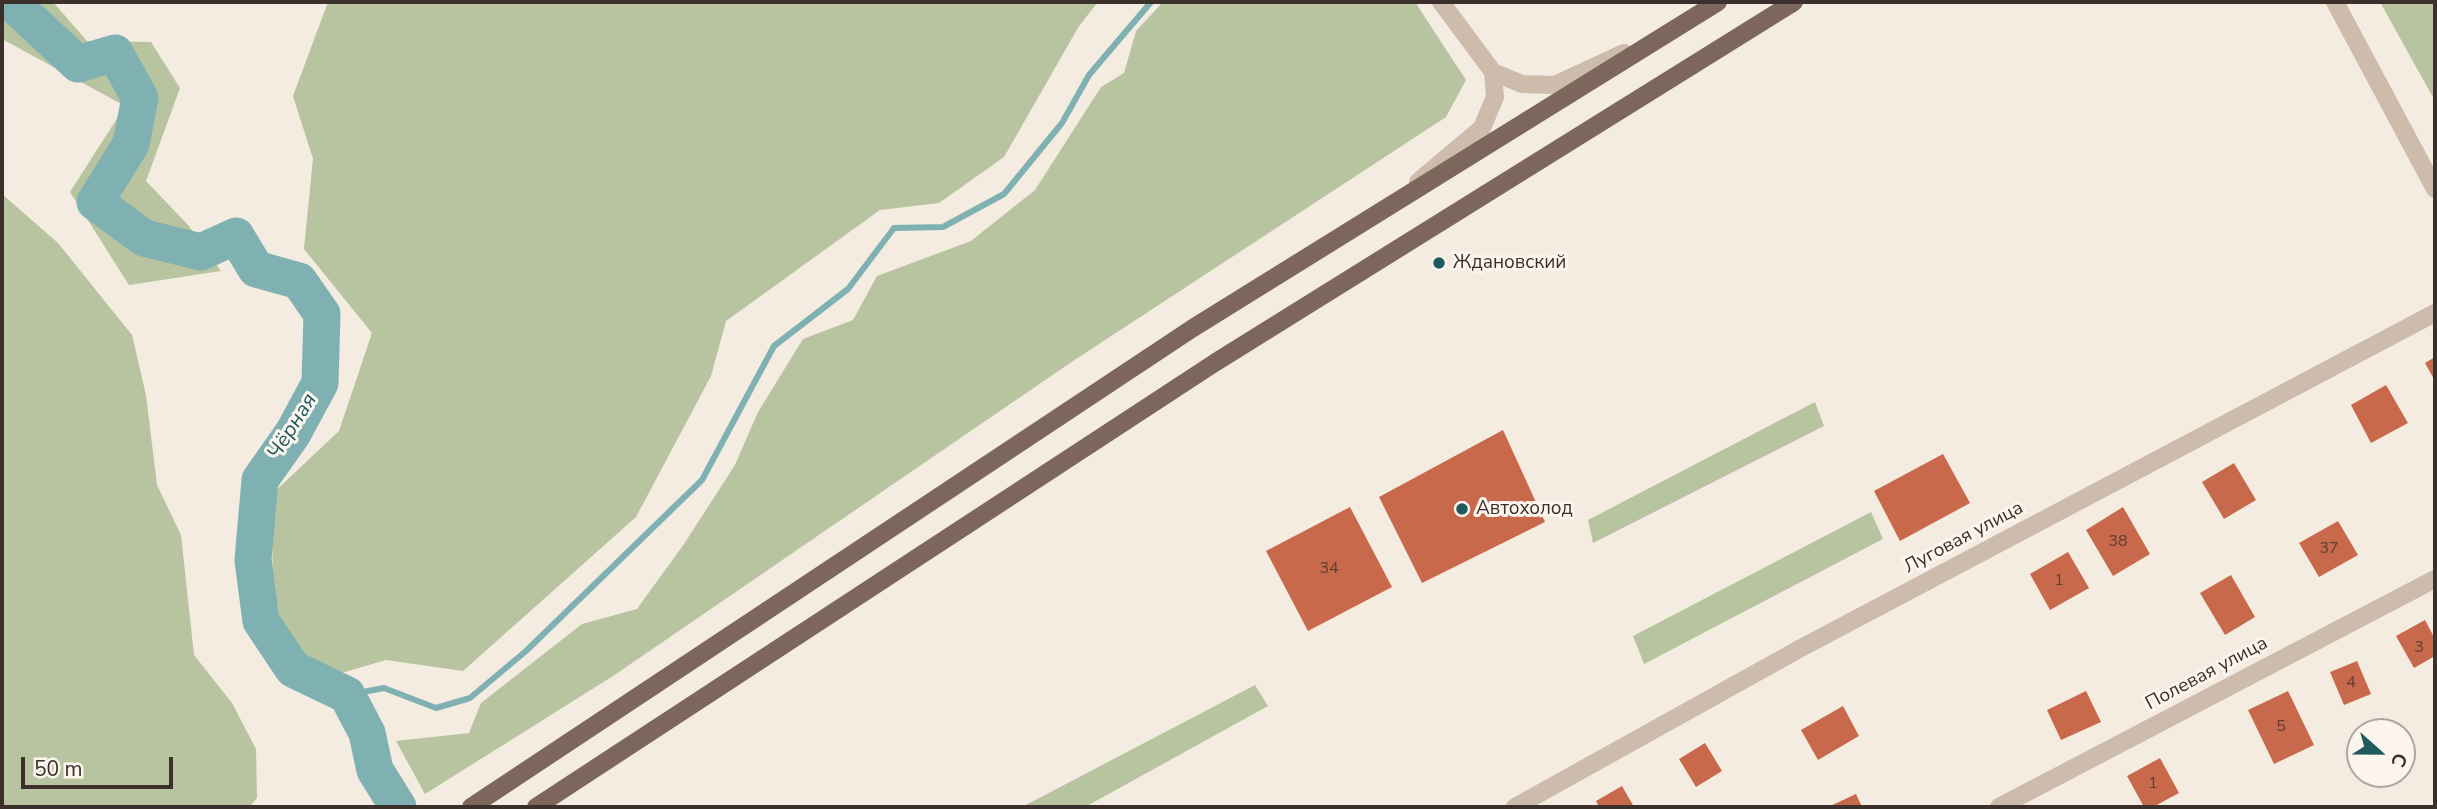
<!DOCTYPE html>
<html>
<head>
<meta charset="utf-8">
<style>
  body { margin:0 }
  #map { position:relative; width:2437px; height:809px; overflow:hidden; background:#f4ebe1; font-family:"Nunito Sans",sans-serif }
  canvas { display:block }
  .frame { position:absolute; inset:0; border:4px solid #3b302b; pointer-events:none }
  .north { position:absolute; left:2346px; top:718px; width:70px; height:70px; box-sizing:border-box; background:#fbf5ee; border:2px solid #aea6a0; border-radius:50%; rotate:111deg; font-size:19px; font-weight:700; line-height:28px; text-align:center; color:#3b302b }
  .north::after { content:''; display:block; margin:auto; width:24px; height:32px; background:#1f5a5e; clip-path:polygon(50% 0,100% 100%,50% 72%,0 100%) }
  .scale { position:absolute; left:21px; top:757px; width:152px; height:32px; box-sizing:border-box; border:4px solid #3b302b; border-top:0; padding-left:9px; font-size:21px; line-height:24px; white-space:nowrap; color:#3b302b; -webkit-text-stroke:5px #fbf5ee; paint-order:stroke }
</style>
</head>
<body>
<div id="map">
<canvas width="2437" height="809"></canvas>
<div class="frame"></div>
<div class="north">С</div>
<div class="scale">50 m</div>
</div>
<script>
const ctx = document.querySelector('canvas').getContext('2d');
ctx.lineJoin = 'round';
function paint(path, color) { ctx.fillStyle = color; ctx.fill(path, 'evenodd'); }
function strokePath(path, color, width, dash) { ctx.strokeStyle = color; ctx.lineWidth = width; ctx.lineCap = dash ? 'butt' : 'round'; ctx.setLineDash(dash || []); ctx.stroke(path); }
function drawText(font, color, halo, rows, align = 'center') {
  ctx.font = font + ' "Nunito Sans",sans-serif'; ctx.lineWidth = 6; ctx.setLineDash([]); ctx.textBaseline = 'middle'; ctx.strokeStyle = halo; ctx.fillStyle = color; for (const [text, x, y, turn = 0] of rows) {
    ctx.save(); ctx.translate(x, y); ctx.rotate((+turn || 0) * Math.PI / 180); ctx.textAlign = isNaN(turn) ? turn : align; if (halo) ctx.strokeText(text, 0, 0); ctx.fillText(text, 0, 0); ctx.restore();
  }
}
const green = new Path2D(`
  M2 2H53L87 41 151 42 180 88 146 181 189 226 221 271 129 285 70 192 125 106 2 39Z
  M328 2H1098L1079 26 1004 157 939 203 880 210 726 321 711 376 636 517 463 671 386 660 331 676 287 655 273 585 271 495 339 431 372 333 304 249 313 159 293 96Z
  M1163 2H1415L1466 80 1446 117 1073 361 613 676 425 794 396 741 469 733 481 703 582 624 637 609 684 544 735 465 758 412 803 339 853 320 877 276 971 241 1035 190 1101 87 1124 73 1136 31Z
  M2380 2H2435V101Z
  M2 194 58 243 132 335 146 395 157 485 181 535 194 655 232 703 256 749 257 798 249 807H2Z
  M1815 402 1824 426 1593 543 1588 520Z
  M1871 512 1883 539 1644 664 1633 636Z
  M1255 685 1268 706 1085 807H1022Z`);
const stream = new Path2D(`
  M347 695 384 688 436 708 470 698 526 651 702 480 774 346 848 289 894 228 943 227 1004 194 1062 123 1089 75 1151 2`);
const river = new Path2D(`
  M11 2 78 64 115 53 140 98 131 144 95 202 144 238 201 252 236 236 256 269 299 281 322 314 320 383 293 433 260 480 253 560 261 621 293 669 347 695 367 733 375 770 398 807`);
const building = new Path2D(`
  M2435 357V381L2425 363Z
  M2386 385 2408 423 2371 443 2351 405Z
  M1503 430 1545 522 1422 583 1379 497Z
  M1943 454 1970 503 1900 541 1874 491Z
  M2234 463 2256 500 2224 519 2202 482Z
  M1350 507 1392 587 1308 631 1266 551Z
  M2123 507 2150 554 2113 576 2086 530Z
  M2338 521 2358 555 2319 577 2299 543Z
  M2068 552 2089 588 2050 610 2030 574Z
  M2231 575 2255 617 2225 635 2200 593Z
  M2425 620 2435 639V656L2414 668 2396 636Z
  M2357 661 2371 694 2344 705 2330 672Z
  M2086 691 2101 722 2061 740 2047 710Z
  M2288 691 2314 745 2274 764 2248 710Z
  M1843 706 1859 736 1818 760 1801 730Z
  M1705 743 1722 771 1696 787 1679 759Z
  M2160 758 2179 793 2153 807H2144L2127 776Z
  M1622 786 1634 807H1599L1596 801Z
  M1856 794 1862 807H1828Z`);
const street = new Path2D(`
  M1441 2 1493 72 1522 84 1555 85 1624 53
  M2335 2 2435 189
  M1418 182 1482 128 1495 97 1493 72
  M1515 807 1801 648 2435 313
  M1999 807 2435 579`);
const primary = new Path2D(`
  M471 807 1193 328 1718 2
  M536 807 1216 362 1794 2`);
const markers = [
  [1439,263,7,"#1f5a5e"],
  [1462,509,7,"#1f5a5e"]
];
const numberNames = [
  ["38",2118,542],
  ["37",2329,549],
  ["34",1329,569],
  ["1",2059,581],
  ["3",2419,648],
  ["4",2351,683],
  ["5",2281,727],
  ["1",2153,784]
];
const poiNames = [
  ["Ждановский",1453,263],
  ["Автохолод",1476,509]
];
const streetNames = [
  ["Луговая улица",1964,538,-28],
  ["Полевая улица",2207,674,-28]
];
const waterNames = [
  ["Чёрная",293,427,-58]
];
paint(green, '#b8c4a0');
strokePath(stream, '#7fb0b2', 6);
strokePath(river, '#7fb0b2', 37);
paint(building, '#c8694b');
strokePath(street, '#cdbbac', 18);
strokePath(primary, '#7d675c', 18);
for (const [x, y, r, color] of markers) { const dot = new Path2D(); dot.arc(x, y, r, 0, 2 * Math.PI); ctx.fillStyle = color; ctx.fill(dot); strokePath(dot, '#fbf5ee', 2.5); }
drawText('16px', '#5e3e33', null, numberNames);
drawText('19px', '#3b302b', '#fbf5ee', poiNames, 'left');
drawText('19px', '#3b302b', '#fbf5ee', streetNames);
drawText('italic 21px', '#1f5a5e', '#fbf5ee', waterNames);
</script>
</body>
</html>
